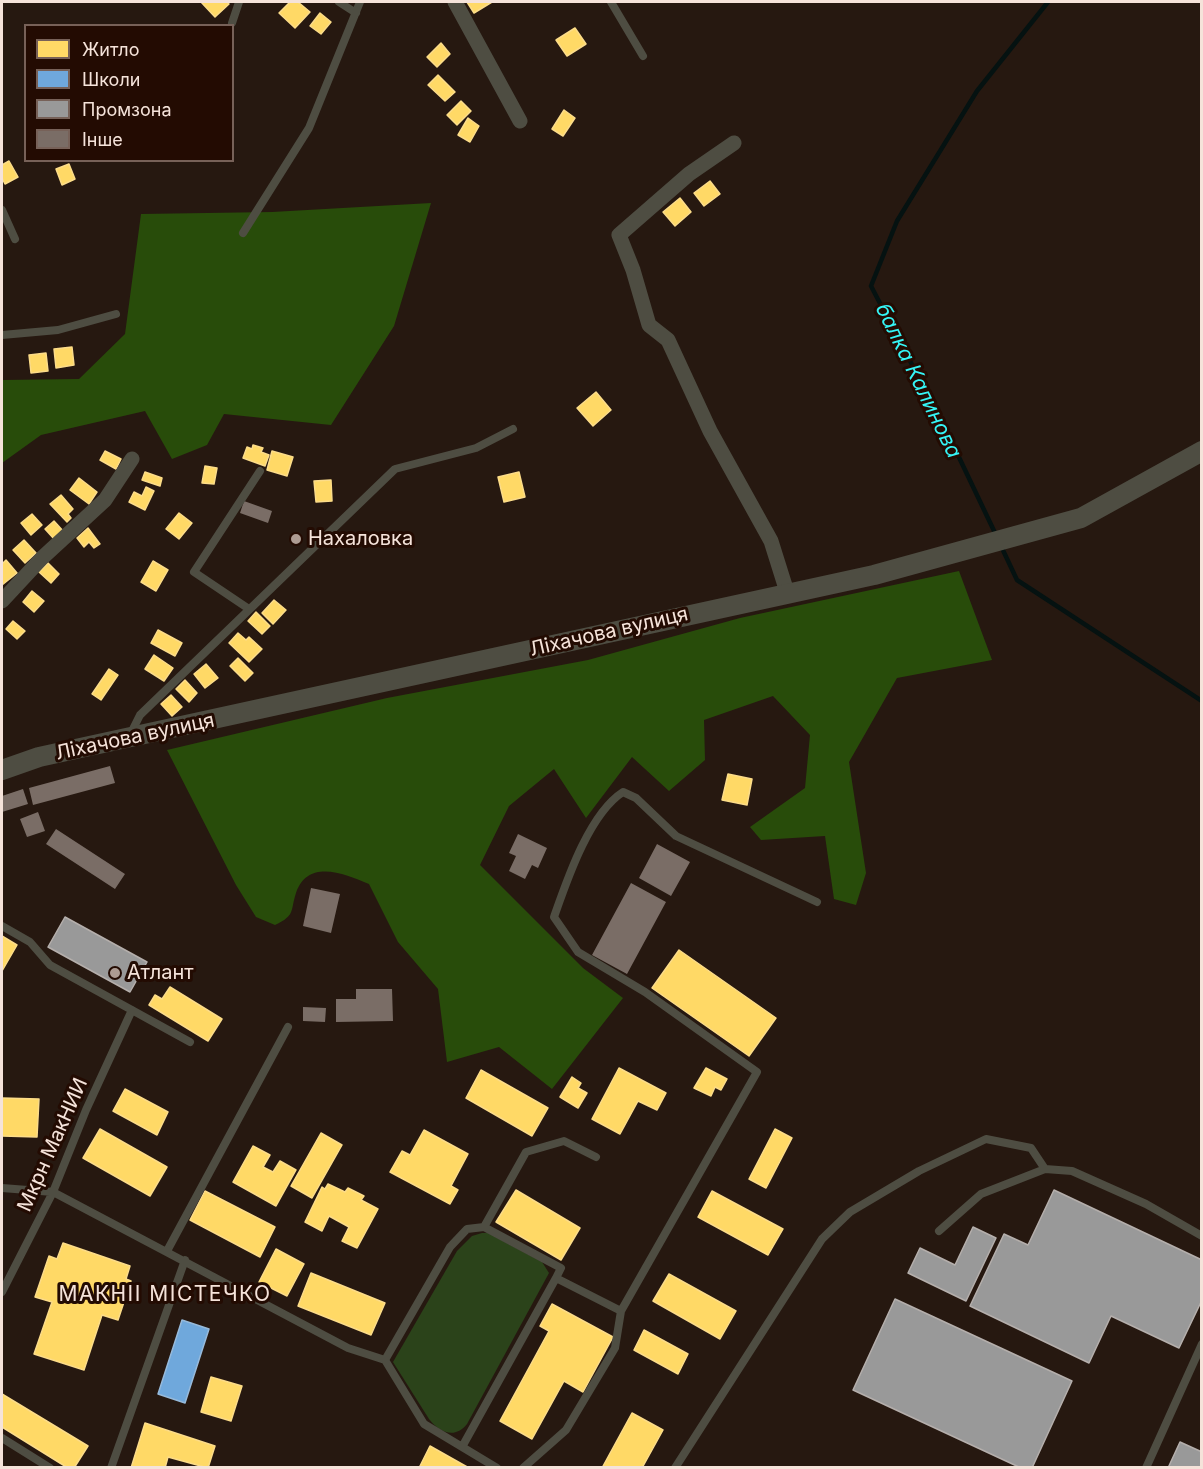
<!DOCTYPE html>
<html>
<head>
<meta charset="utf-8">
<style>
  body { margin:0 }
  #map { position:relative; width:1203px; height:1469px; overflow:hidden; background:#261810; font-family:Inter,sans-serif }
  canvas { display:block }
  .frame { position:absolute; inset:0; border:3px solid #f5e3da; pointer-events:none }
  .legend { position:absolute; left:24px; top:24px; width:210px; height:138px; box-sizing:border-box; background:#230b02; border:2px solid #776158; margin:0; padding:8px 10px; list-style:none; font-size:18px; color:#f5e3da }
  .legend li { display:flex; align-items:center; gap:12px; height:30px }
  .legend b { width:30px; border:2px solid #776158 }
</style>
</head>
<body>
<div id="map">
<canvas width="1203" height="1469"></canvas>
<div class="frame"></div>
<ul class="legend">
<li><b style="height:16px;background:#ffd966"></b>Житло</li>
<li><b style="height:16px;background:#6fa8dc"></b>Школи</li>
<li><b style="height:16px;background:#999"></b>Промзона</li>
<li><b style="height:16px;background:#7a6d66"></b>Інше</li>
</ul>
</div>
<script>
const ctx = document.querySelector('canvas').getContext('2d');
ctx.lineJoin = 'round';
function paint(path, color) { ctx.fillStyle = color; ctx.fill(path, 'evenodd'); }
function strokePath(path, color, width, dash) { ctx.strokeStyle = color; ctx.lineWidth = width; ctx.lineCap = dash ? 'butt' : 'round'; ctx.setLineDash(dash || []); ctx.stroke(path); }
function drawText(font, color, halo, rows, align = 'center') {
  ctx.font = font + ' Inter,sans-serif'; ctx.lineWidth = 6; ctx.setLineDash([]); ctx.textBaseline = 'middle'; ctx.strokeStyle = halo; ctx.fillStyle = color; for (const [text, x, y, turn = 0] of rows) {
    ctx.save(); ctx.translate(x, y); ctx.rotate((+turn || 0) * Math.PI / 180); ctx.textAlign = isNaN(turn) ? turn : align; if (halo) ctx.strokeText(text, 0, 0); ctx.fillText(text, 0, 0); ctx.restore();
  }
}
const green = new Path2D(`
  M482 1233H488L542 1262 549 1273 467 1424C455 1439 440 1433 429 1419L393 1362 457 1251 472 1236Z`);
const forest = new Path2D(`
  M431 203 394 326 331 425 224 414 207 445 172 459 145 411 41 435 2 463V380L79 379 125 334 141 214 272 212Z
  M959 571 992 660 897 678 849 762 866 873 856 905 834 899 825 836 761 840 750 827 805 788 810 735 773 696 704 720 705 760 669 791 632 757 586 818 554 769 509 806 480 865 583 968 623 998 552 1089 499 1047 447 1062 438 989 398 942 369 884C345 874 308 858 296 893 290 911 296 915 275 925L256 917 236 885 167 750 387 698 588 660 740 618Z`);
const homes = new Path2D(`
  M201 2H227L229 4 215 17Z
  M290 2H298L310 12 295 28 279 13Z
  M467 2H492L474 13Z
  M320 13 331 22 321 34 310 26Z
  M575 28 586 44 567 56 556 40Z
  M441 43 450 54 437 67 427 57Z
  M438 75 455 92 445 101 428 85Z
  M461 101 471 111 457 125 447 115Z
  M564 110 575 118 563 136 552 129Z
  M468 118 479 126 470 142 458 135Z
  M9 161 18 177 5 184 2 178V165Z
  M69 164 75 179 62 185 56 169Z
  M710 181 720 194 704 206 694 193Z
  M680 198 691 212 675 226 663 212Z
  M72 347 74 365 56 368 54 349Z
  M46 353 48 371 31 373 29 355Z
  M596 392 611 410 593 426 577 408Z
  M253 445 263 448 261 452 269 455 265 466 243 458 247 447 252 449Z
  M105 451 121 459 116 469 100 460Z
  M272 451 293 457 287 476 267 470Z
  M205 466 217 468 214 484 202 483Z
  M145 472 162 478 160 486 142 480Z
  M519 472 525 497 504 502 498 477Z
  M79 478 97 492 89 504 70 490Z
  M331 480 332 501 316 502 314 481Z
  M146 487 154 491 145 510 129 502 134 492 142 496Z
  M61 495 73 509 68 514 71 518 67 522 50 504Z
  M179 513 192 523 179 539 166 529Z
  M32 514 42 525 31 535 21 523Z
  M54 521 64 532 55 540 45 529Z
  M88 528 100 544 94 548 89 542 84 547 77 538Z
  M24 540 36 553 25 563 13 550Z
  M6 560 17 573 2 585V564Z
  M153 561 168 570 156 591 141 582Z
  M48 563 59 574 51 583 39 572Z
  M32 591 44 601 34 612 23 602Z
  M274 600 286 610 273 624 262 613Z
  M256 612 270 626 262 634 248 621Z
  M13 621 25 631 17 639 6 629Z
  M158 630 182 643 175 656 151 643Z
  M238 633 246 640 249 637 262 649 249 662 229 643Z
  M154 655 173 668 164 681 145 669Z
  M238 658 253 673 245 681 230 666Z
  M206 664 218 678 205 688 194 674Z
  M109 669 118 675 101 700 92 694Z
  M185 680 197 693 189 702 176 689Z
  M171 695 182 707 172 716 161 704Z
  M728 774 752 779 747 805 722 800Z
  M2 936 17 945 2 971Z
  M679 950 776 1018 749 1056 652 988Z
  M170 987 222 1019 208 1041 149 1005 155 995 162 999Z
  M619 1068 666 1093 657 1110 638 1101 620 1134 592 1119Z
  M706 1068 727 1079 721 1090 715 1087 711 1096 694 1088Z
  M481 1070 548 1108 532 1136 466 1098Z
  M572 1077 581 1083 578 1088 587 1093 578 1108 560 1097Z
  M125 1089 168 1112 157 1135 113 1111Z
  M2 1098 39 1099 37 1137 2 1136Z
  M100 1129 167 1167 150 1196 83 1158Z
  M775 1129 792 1138 766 1188 749 1179Z
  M424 1130 468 1154 451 1186 458 1190 450 1204 390 1172 402 1151 410 1155Z
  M321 1133 342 1145 312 1198 291 1186Z
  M253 1146 270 1155 263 1167 273 1172 280 1161 296 1170 276 1206 233 1182Z
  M328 1184 345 1192 348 1188 364 1196 361 1200 378 1209 357 1248 342 1241 349 1227 329 1216 322 1231 305 1222 322 1187 325 1189Z
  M516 1190 580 1228 561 1260 496 1222Z
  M205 1191 275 1227 260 1257 190 1220Z
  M712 1191 783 1229 768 1255 698 1217Z
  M63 1243 130 1266 126 1279 131 1281 118 1320 102 1315 84 1370 34 1354 52 1302 35 1297 49 1256 57 1259Z
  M276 1249 304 1264 287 1296 259 1282Z
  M311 1273 385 1303 371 1335 298 1306Z
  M669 1274 736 1311 720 1339 653 1301Z
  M552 1304 613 1337 583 1392 564 1381 532 1439 500 1421 549 1331 540 1326Z
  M644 1330 688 1354 678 1374 634 1350Z
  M211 1377 242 1386 231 1421 201 1412Z
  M2 1394 88 1446 74 1468H68L2 1427Z
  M632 1413 663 1430 642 1468H602Z
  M145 1423 215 1446 208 1468 168 1457 165 1468H131Z
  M430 1446 469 1468H419Z`);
const schools = new Path2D(`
  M182 1320 209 1329 185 1403 158 1394Z`);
const industry = new Path2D(`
  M65 917 147 962 130 992 48 947Z
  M1054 1190 1202 1260V1300L1179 1348 1111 1316 1089 1363 970 1306 1004 1234 1028 1245Z
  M973 1227 996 1238 966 1301 908 1273 920 1248 955 1265Z
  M895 1299 1072 1381 1032 1468H1021L853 1390Z
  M1180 1442 1202 1452V1468H1168Z`);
const stream = new Path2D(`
  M996 535 946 430 871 286 897 221 977 91 1048 2
  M1001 546 1017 580 1202 701`);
const building = new Path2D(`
  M244 501 272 511 268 523 240 513Z
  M110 766 115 783 33 805 29 788Z
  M23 789 28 804 2 812V796Z
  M38 812 45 831 27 837 20 819Z
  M56 829 125 874 115 889 46 844Z
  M518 834 547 848 538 868 532 865 525 879 509 871 516 856 509 853Z
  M657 844 690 862 671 896 639 878Z
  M631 883 666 902 627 974 592 955Z
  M311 888 340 894 331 933 303 926Z
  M356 989H392L393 1021 336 1022V999H356Z
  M303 1007 326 1008 325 1022 303 1021Z`);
const service = new Path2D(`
  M339 2 356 13
  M611 2 643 56
  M232 23 239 2
  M2 210 15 239
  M243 233 309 128 360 2
  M2 335 58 330 116 314
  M249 609 194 572 260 471
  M131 733 140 715 395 469 476 448 513 429
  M2 926 30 942 50 965 190 1042
  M2 1188 53 1192 348 1348 385 1360
  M484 1227 561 1268 556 1278 621 1311 757 1072 645 992 578 952 554 917C567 880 589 814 623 792L636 798 676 836 817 902
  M939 1231 981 1194 1045 1169 1072 1171 1146 1204 1202 1236
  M167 1251 288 1027
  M2 1292 53 1192 86 1110 132 1010
  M385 1360 450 1247 467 1229 484 1227 526 1152 564 1141 596 1157
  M385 1360 424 1424 497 1468
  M2 1438 50 1468
  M462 1447 556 1278
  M111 1468 185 1260
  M523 1468 566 1430 615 1348 621 1311
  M675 1468 822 1239 850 1212 919 1171 986 1139 1031 1148 1045 1169
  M1146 1468 1202 1344`);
const minor = new Path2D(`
  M455 2 520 121
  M734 143 689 174 619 235 633 270 649 325 668 340 710 431 771 541 787 592
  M2 601 42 558 105 500 132 459`);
const tertiary = new Path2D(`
  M2 770 39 757 874 575 1081 518 1202 451`);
const markers = [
  [296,539,6,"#ad9c93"],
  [115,973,6,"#ad9c93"]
];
const poiNames = [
  ["Нахаловка",308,539],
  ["Атлант",127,973]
];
const streetNames = [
  ["Ліхачова вулиця",609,632,-13],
  ["Ліхачова вулиця",135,737,-12],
  ["Мкрн МакНИИ",53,1145,-66]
];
const waterNames = [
  ["балка Калинова",918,381,64]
];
const neighbourhoodNames = [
  ["МАКНІІ МІСТЕЧКО",165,1295]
];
paint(green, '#2b431a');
paint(forest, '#284c0a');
paint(homes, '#ffd966');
strokePath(homes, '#fcdc89', 1.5);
paint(schools, '#6fa8dc');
strokePath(schools, '#97badb', 1.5);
paint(industry, '#999');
strokePath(industry, '#b5afac', 1.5);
strokePath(stream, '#051211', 4.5);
paint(building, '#7a6d66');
strokePath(service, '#4e4d42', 8);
strokePath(minor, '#4e4d42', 15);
strokePath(tertiary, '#4e4d42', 20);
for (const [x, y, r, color] of markers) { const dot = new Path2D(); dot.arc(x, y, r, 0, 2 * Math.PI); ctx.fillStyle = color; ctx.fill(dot); strokePath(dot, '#230b02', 2); }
drawText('20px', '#f5e3da', '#230b02', poiNames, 'left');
drawText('20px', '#f5e3da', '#230b02', streetNames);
drawText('italic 21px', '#35f4f5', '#230b02', waterNames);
ctx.letterSpacing = '1.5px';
drawText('21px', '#f5e3da', '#230b02', neighbourhoodNames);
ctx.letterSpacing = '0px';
</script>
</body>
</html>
